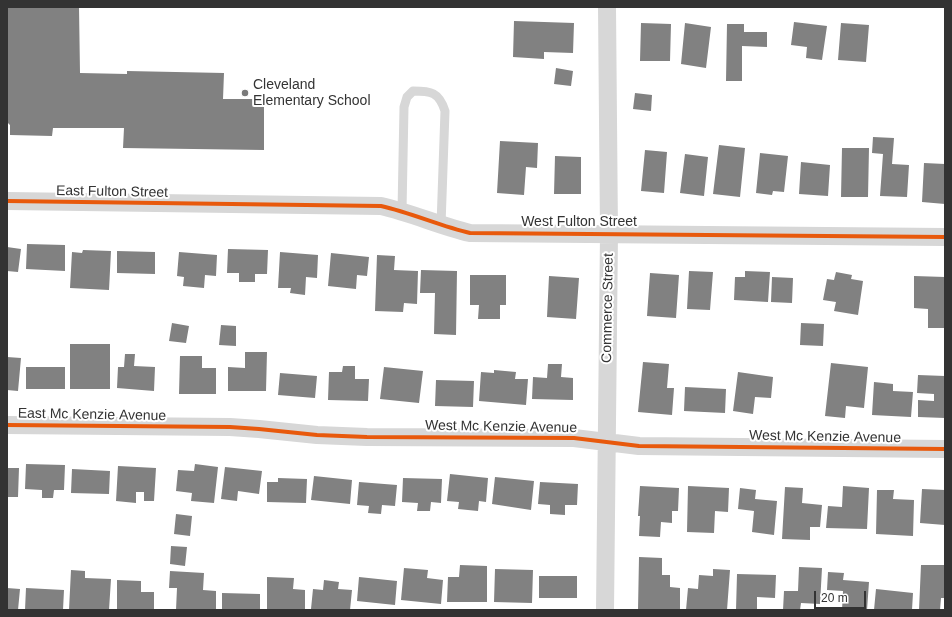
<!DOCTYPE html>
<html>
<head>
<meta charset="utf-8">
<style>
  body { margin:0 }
  #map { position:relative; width:952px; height:617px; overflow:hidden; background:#fff; font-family:Helvetica,sans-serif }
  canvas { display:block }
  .frame { position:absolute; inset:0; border:8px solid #333; pointer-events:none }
  .scale { position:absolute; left:814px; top:591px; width:52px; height:18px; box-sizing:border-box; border:2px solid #333; border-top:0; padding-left:5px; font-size:12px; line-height:14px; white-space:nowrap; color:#333; -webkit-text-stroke:3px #fff; paint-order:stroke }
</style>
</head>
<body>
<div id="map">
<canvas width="952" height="617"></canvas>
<div class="frame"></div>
<div class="scale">20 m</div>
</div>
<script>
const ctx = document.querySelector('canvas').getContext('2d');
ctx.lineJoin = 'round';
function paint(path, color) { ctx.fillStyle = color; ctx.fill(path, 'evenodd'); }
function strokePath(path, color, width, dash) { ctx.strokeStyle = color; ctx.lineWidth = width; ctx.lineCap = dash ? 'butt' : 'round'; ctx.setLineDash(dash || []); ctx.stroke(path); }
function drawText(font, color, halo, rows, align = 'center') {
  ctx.font = font + ' Helvetica,sans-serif'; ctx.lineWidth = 4; ctx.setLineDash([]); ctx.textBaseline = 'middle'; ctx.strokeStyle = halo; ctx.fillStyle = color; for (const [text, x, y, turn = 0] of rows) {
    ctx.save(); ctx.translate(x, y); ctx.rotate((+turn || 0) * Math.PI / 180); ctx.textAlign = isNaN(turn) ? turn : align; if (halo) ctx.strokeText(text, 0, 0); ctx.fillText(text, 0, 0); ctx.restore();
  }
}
const building = new Path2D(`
  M8 7H79L80 73 127 74V71L224 73 223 99H264V150L123 148 124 128H53L52 136 10 135V125L7 122Z
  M514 21 574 23 573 53 544 52V59L513 57Z
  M794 22 827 26 822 60 806 58 807 47 791 45Z
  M641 23 671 24 670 61H640Z
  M685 23 711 27 706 68 681 64Z
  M841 23 869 25 866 62 838 60Z
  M727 24H744V32H767V47L742 46V81H726Z
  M556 68 573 71 571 86 554 84Z
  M635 93 652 95 651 111 633 109Z
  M873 137 894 138 892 164 909 165 907 197 880 196 883 154 872 153Z
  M500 141 538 143 537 168 526 167 524 195 497 193Z
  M719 145 745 148 740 197 713 194Z
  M842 148H869L868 197H841Z
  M645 150 667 152 664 193 641 191Z
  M760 153 788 156 784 192 773 191 772 195 756 193Z
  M685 154 708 157 704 196 680 193Z
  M555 156 581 157V194H554Z
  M801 162 830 165 828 196 799 194Z
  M924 163 945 164V204L922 202Z
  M27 244 65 245V271L26 269Z
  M7 247 21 249 18 272 7 271Z
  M228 249 268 250 267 274H255V282H239V273H227Z
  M83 250 111 251 109 290 70 288 72 252 82 253Z
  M117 251 155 252V274L117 273Z
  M179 252 217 255 216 276 205 275 204 288 183 286 184 277 177 276Z
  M280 252 318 255 317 278 306 277 305 295 290 293 291 288H278Z
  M331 253 369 257 367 276 357 275 356 289 328 286Z
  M377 255 395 256 394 270 418 271 417 304 404 303 403 312 375 311Z
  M421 270 457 271 456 335 434 334 435 293H420Z
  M689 271 713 272 710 310 687 309Z
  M745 271 770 272 768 302 734 300 735 277H745Z
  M836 272 852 275 851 279 863 281 858 315 834 311 836 302 823 300 827 279 834 280Z
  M650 273 679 275 676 318 647 316Z
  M470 275H506V305H500V319H478L479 305H470Z
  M549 276 579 278 576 319 547 317Z
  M914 276 945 277V328H928V309L914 308Z
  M772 277 793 278 792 303 771 302Z
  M172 323 189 326 186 343 169 341Z
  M801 323 824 324 823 346 800 345Z
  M221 325 236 326V346L219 345Z
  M70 344H110V389H70Z
  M245 352H267L266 391H228V367L245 368Z
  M125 354H135L134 366 155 367 154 391 117 388 118 367H124Z
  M180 356H202V368H216V394H179Z
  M7 357 21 358 18 391 7 390Z
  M643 362 669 364 667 388H674L672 415 638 412Z
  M831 363 868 367 864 408 846 406 845 418 825 416Z
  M548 364H562L561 377 573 378V400L532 399 533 377 547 378Z
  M343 366H355V379H369L368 401 328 400 329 372H342Z
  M26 367H65V389H26Z
  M384 367 423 371 419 403 380 399Z
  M494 370 516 372 515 379H528L526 405 479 401 481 372 494 373Z
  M738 372 773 377 771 398 755 397 753 414 733 411Z
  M280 373 317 376 315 398 278 395Z
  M918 375 945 376V418L918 417V400L934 401V394L917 393Z
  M436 380 474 381 473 407 435 406Z
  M874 382 893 384V391L913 392 911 417 872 415Z
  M685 387 726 389 725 413 684 411Z
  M26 464 65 465 64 490H54L53 498H42V490L25 489Z
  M195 464 218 467 214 503 191 501 192 493 176 491 178 470 194 471Z
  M118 466 156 468 154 501H144V492H136V503L116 501Z
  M225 467 262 471 259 494 238 491 237 501 221 499Z
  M7 468H19L18 497H7Z
  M72 469 110 471 109 494 71 493Z
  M450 474 488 478 486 502 479 501 478 511 458 509 459 502 447 501Z
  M314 476 352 480 350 504 311 500Z
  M495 477 534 481 531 510 492 504Z
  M278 478 307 479 306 503 267 502V482H278Z
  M403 478 442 479 441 503 431 502 430 511H417L418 503 402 502Z
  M359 482 397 485 395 506 382 505 381 514 368 513 369 506 357 505Z
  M540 482 578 484 577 505H565V515L550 514V505L538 504Z
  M640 486 679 488 678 511H672V523L661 522 660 537 639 536 640 516H638Z
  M688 486 729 488 728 512 715 511 714 533 687 532Z
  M843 486 869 488 867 529 826 528 828 506 842 507Z
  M785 487 803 488 802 503 822 505 820 527H810V540L782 539Z
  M740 488 756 490 755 499 777 501 774 535 752 532 754 511 738 509Z
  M922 489 945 490V525L920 523Z
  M877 490H894L893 499 914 500 913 536 876 534Z
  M176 514 192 516 190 536 174 534Z
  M171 546 187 547 185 566 170 564Z
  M639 557 662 558V575H670V587L680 588V610H638Z
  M460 565 487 566V602H447L448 577H459Z
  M921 565H945V598H941L940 610H919Z
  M799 567 822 568 820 604 801 603 800 610H783L784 591H798Z
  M404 568 428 570 427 578 443 580 441 604 401 600Z
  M495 569 533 570 532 603 494 602Z
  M713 569 730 570 727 610H686L688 588 698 589 699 575 713 576Z
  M71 570 85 571V578L111 579 109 610H69Z
  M170 571 204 573 203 590 216 591V610H176L177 588H169Z
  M828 572 844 573 843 580 869 582 867 610H842L843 591 827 590Z
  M737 574 776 575 775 598 757 597V610H736Z
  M539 576H577V598H539Z
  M267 577 294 578 293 589 305 590V610H267Z
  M359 577 397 581 395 605 357 601Z
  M117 580 141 581V592H154V610H117Z
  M324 580 339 582 338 589 352 590 350 610 311 609 313 589 323 590Z
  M7 588 20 589 18 610H7Z
  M26 588 64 590 63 610H25Z
  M876 589 913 593 912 610H874Z
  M222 593 260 594V610H222Z`);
const lane = new Path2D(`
  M402 211 404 107 407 97 413 91C431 91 439 92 445 111L441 225`);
const street = new Path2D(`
  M7 201 381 206C412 213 440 226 470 233L945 237
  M7 425 230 427 259 429 317 435 367 437 574 438 639 446 945 449
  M605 610 609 233 607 7`);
const cycleway = new Path2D(`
  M7 201 381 206C412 213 440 226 470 233L945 237
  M7 425 230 427 259 429 317 435 367 437 574 438 639 446 945 449`);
const markers = [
  [245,93,4,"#7a7a7a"]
];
const poiNames = [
  ["Cleveland",253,85],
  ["Elementary School",253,101]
];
const streetNames = [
  ["East Fulton Street",112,192,1],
  ["West Fulton Street",579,222],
  ["Commerce Street",608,308,-89],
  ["East Mc Kenzie Avenue",92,415,1],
  ["West Mc Kenzie Avenue",501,427,1],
  ["West Mc Kenzie Avenue",825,437,1]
];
paint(building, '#818181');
strokePath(lane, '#d7d7d7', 9);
strokePath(street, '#d7d7d7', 18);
strokePath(cycleway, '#e8590c', 4);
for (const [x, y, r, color] of markers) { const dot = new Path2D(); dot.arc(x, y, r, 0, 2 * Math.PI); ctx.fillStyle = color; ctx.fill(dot); strokePath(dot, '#fff', 1.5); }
drawText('14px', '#333', '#fff', poiNames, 'left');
drawText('14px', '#333', '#fff', streetNames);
</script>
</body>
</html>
